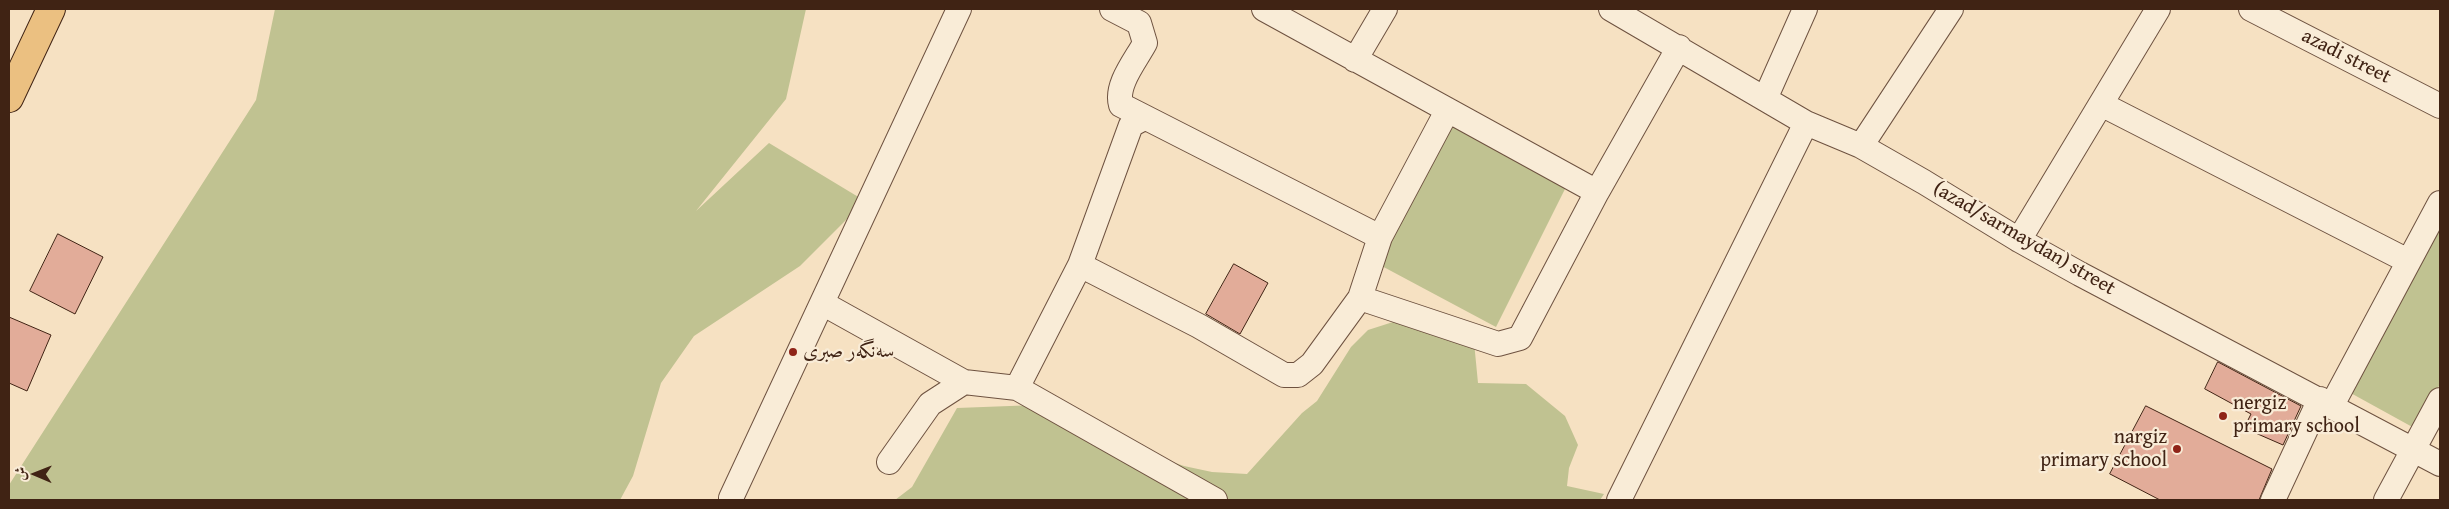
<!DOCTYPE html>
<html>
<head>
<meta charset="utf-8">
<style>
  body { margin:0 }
  #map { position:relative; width:2449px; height:509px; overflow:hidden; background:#f6e1c2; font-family:"Gentium Book Plus",Amiri,serif }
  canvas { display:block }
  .frame { position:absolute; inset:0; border:10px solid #402314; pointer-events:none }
  .north { position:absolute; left:10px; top:449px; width:50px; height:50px; -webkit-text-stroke:4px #f9ecd7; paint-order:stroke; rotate:271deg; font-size:14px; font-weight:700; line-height:20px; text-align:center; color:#402314 }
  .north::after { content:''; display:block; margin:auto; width:18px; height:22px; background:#402314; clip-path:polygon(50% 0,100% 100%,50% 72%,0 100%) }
</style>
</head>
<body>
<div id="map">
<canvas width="2449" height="509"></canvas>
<div class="frame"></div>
<div class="north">ش</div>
</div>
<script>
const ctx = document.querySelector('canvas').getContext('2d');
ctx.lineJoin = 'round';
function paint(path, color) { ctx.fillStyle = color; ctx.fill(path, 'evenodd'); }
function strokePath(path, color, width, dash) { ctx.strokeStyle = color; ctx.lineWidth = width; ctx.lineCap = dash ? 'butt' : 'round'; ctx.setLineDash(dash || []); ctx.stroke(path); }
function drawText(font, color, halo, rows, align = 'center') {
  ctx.font = font + ' "Gentium Book Plus",Amiri,serif'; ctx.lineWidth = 4.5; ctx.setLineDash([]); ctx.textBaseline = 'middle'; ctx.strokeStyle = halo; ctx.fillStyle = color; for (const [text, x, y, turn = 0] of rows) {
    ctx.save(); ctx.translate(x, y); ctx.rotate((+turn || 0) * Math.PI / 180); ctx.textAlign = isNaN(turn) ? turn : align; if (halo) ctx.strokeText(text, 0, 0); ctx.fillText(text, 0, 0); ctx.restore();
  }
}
const green = new Path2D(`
  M275 9H806L786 99 696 211 769 143 865 201 800 266 694 336 661 383 633 476 620 500H9V485L256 100Z
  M1452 123 1567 185 1496 327 1378 264Z
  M2440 226V384L2416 429 2347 391Z
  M1393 322 1474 342 1478 383 1526 384 1565 416 1578 445 1569 468 1567 486 1604 494 1600 500H895L912 487 957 408 1036 405 1099 436 1184 466 1212 472 1247 474 1302 413 1317 401 1351 347 1368 330Z`);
const building = new Path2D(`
  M58 234 103 257 75 314 30 291Z
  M1234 264 1268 283 1240 334 1206 314Z
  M9 317 51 335 27 391 9 383Z
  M2218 362 2301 406 2283 445 2244 428 2251 414 2205 389Z
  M2146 406 2272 469 2259 500H2160L2110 474Z`);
const minor = new Path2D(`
  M1112 9 1139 23 1145 43C1136 60 1115 85 1121 105L1380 237
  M1264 9 1597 192
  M1611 9 1806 123 1861 146 1924 182 2019 240 2080 274 2440 464
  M2251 9 2440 106
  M1355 60 1385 9
  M1765 99 1805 9
  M2101 104 2408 261
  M1861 146 1951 9
  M2019 240 2158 9
  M1080 265 1199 326 1284 375H1298L1312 364 1360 298 1380 237 1447 111
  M1360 298 1498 344 1520 338 1597 192 1679 47
  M822 303 964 382
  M1017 388 1215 500
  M2332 405 2440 203
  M889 462 930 404 964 382 1017 388 1080 265 1131 125 1144 118
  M731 498 959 9
  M1619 500 1806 123
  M2273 500 2320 399
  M2386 500 2440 400`);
const major = new Path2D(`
  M9 98 51 9`);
const markers = [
  [793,352,5,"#8f2418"],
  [2223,416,5,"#8f2418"],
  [2177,449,5,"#8f2418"]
];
const streetNames = [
  ["azadi street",2346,57,27],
  ["(azad/sarmaydan) street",2024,239,30]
];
const poiNames = [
  ["سەنگەر صبری",803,352],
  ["nergiz",2233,404],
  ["primary school",2233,427],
  ["nargiz",2167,438,"right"],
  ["primary school",2167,461,"right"]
];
paint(green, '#c0c291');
paint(building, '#e2ac99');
strokePath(building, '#402314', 1);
strokePath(minor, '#6e5240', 26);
strokePath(major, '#402314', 30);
strokePath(minor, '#f9ecd7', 24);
strokePath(major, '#ebc081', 28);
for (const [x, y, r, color] of markers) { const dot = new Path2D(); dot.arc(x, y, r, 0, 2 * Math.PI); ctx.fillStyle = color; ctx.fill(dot); strokePath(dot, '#f9ecd7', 2); }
drawText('20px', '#402314', '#f9ecd7', streetNames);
drawText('20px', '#402314', '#f9ecd7', poiNames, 'left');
</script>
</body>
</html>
